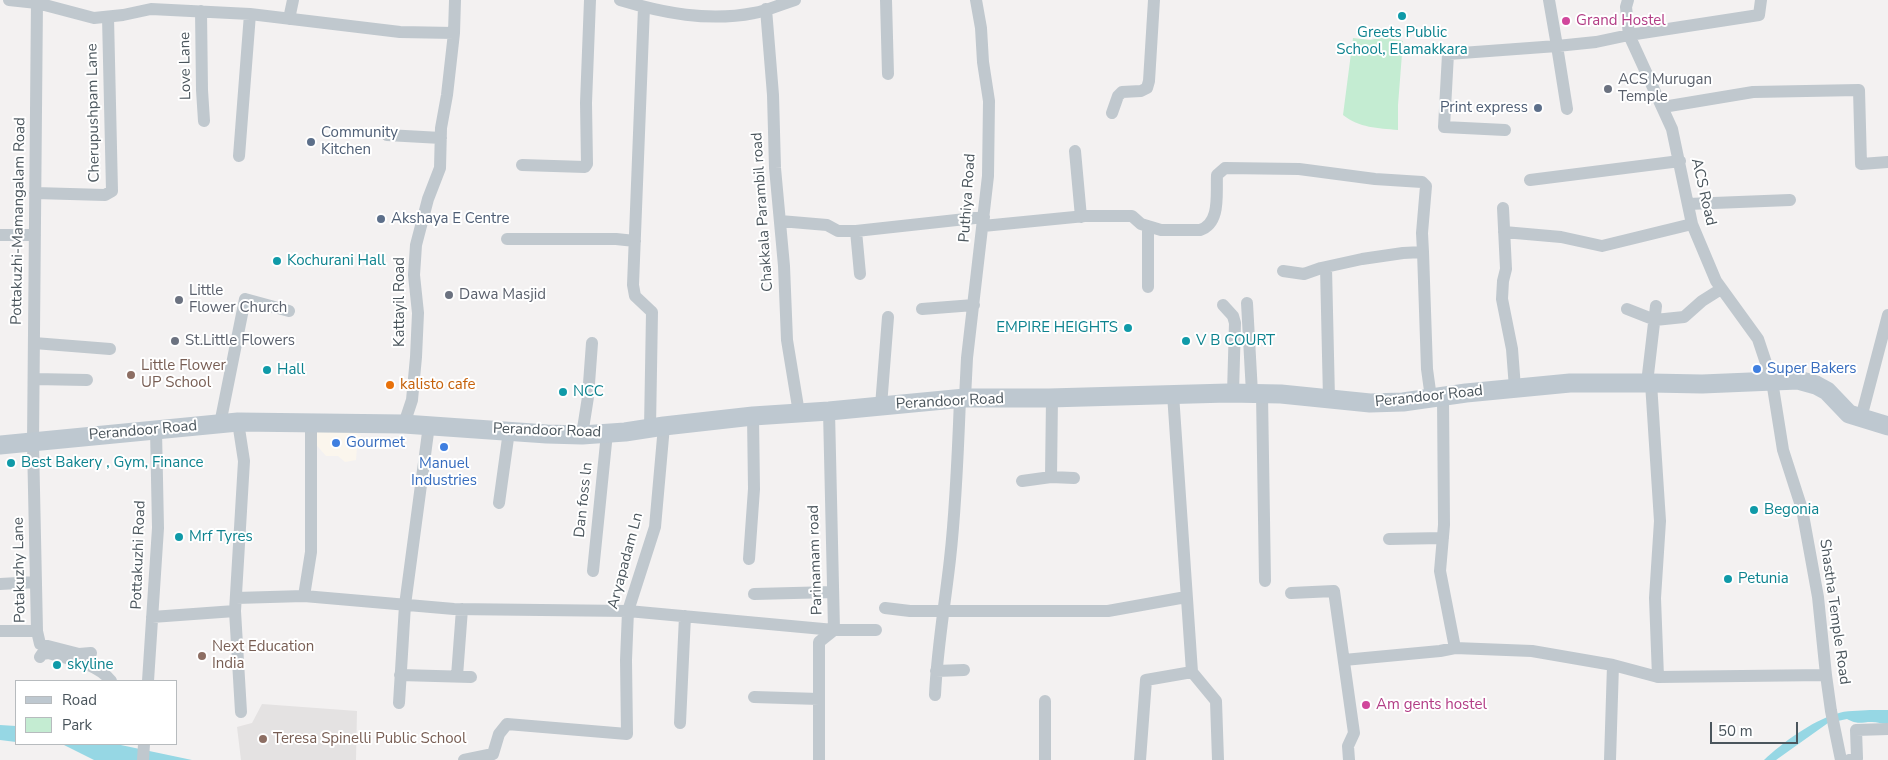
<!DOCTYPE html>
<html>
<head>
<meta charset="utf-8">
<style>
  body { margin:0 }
  #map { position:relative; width:1888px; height:760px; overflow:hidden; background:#f3f1f1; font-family:"Nunito Sans",sans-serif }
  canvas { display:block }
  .legend { position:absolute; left:15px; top:680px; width:162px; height:65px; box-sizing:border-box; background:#fff; border:1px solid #b7bbbe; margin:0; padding:6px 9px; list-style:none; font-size:15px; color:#4a555c }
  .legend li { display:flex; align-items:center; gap:10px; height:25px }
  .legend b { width:25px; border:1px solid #b7bbbe }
  .scale { position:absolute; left:1710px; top:722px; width:88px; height:22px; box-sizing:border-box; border:2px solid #4a555c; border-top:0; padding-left:6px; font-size:15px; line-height:18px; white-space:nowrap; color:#4a555c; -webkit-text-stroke:4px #fff; paint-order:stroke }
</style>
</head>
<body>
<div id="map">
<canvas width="1888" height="760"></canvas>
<ul class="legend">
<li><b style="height:6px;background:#bec8d0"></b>Road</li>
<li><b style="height:14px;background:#c4ecd2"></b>Park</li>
</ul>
<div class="scale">50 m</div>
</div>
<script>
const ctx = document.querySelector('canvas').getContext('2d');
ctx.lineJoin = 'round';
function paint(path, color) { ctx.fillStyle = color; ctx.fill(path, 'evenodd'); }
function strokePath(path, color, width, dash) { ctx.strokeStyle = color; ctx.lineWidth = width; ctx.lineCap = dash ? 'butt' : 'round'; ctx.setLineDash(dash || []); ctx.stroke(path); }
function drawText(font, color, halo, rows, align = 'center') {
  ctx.font = font + ' "Nunito Sans",sans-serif'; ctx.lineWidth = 4; ctx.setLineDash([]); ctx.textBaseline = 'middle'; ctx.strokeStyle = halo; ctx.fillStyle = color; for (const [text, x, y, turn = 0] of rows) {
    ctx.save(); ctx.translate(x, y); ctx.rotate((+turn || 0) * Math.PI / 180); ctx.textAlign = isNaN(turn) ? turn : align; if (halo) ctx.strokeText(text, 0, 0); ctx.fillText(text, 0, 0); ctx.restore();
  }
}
const commercial = new Path2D(`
  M315 431H350L361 435 357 447 356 460 345 462 338 456H326L311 439Z`);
const education = new Path2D(`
  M262 704 357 711 356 760H241L237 727 252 723Z`);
const green = new Path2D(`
  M1384 37 1403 41 1398 105V130C1378 128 1359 128 1343 115L1353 38 1370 40Z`);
const water = new Path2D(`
  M1870 710H1888V724C1882 724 1877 722 1872 722 1860 722 1858 725 1847 719L1828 723 1776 760H1764C1782 743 1812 721 1836 714 1846 710 1859 711 1870 710Z
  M0 725 16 726V742L0 740Z
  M43 744H116L192 760H94L64 745Z`);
const street = new Path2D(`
  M9 0 37 3 94 18 123 15 151 9 250 14 400 32 454 33 455 0
  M37 0 33 443 37 631 40 644 79 654 91 653
  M620 0C663 13 708 22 754 13 767 11 781 4 795 0
  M886 0 888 74
  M1549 0 1557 46 1596 42 1629 35 1759 15 1761 0
  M1628 0 1626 7 1629 35 1672 129 1692 224 1716 281 1758 339 1772 381 1783 450 1802 509 1818 597 1826 675 1831 711 1841 760
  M644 7 633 285 635 296 652 312 650 428
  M766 9 773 95 775 168 784 266 787 340 799 413
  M201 11 202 90 204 121
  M289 19 293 0
  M1663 107 1753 92 1859 90 1861 164 1888 162
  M1112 113 1118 96 1122 92 1141 91 1147 88 1149 81 1154 0
  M1505 130 1444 127 1448 54 1557 46 1567 109
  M387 135 441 138
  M1075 151 1081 217
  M239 156 250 14
  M522 165 585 167 587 164 586 103 590 0
  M1530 180 1680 161
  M35 193 105 195 112 191 108 17
  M1688 204 1790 200
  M1503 208 1506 269 1503 281 1502 299 1512 349 1515 388
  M780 221 827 225 838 231H856L984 217
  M983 226 1085 216H1132L1141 224 1161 230H1200C1221 223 1216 194 1217 175L1225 168 1299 169 1375 179 1422 182 1426 186 1422 233 1423 252 1427 369 1431 398
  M856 231 860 274
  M1504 232 1561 237 1602 246 1692 224
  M0 235H35
  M507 239H616L635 241
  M1326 267 1329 399
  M1283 271 1304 274 1321 268 1362 259 1403 253 1423 252
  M1148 287V226
  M1247 303 1252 393
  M1223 305 1233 316 1235 323 1233 393
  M922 309 974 305
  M1627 309 1655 320 1684 317 1702 301 1721 289
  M34 343 110 349
  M34 379 87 380
  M1647 383 1656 306
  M1651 383 1660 521 1655 598 1658 677
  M1173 394 1192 672 1216 701 1218 760
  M1262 394 1265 581
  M965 398 967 358 988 176 989 101 983 62 981 28 976 0
  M1443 398 1444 525 1440 571 1455 648
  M881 406 888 317
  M1861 418 1888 315
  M220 424 245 299 289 311
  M404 424 412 400 416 357 418 313 414 275 416 245 428 199 440 168 441 128 447 95 454 33
  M582 435 588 397 592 343
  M1051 477 1052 398
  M1022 481 1051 477 1074 478
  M499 503 509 431
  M1389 539 1443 538
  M749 559 754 489 753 416
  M593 571 607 433
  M0 584 36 582
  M1291 593 1334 591 1354 733 1348 746 1349 760
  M754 594 833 592
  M304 596 311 552V423
  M236 598 304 596 454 609 628 611 834 630H876
  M885 608 910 611H1108L1186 597
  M235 611 244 461 238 422
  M152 617 235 611 241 712
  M0 631H37
  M40 657 42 654 48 653C69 659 97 663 111 681
  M1344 660 1440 651 1455 648 1532 651 1613 665 1658 677 1826 675
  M936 671 964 670
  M400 675 471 677
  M457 676 462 609
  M148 681 158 528 156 430
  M935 695C937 649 945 604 950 559 956 506 958 452 960 399
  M754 697 819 699
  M399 703 405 605 429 425
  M680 723 685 616
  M143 760 144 744
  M464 760 493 754 499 734 507 724 627 734 626 660 628 611 655 527 664 426
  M819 760V642L834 630 829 411
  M1045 760V701
  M1140 760 1146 680 1192 672
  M1610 760 1613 665
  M1849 760 1857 758 1856 730 1888 729`);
const secondary = new Path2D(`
  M0 445 238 422 404 424 547 434 582 435 625 432 664 426 753 416 829 411 965 398H1049L1228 393 1281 394 1370 403 1403 402 1466 393 1570 383H1651L1702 384 1798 380 1816 385 1827 391 1849 414 1888 426`);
const markers = [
  [1402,16,5,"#0f9aa8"],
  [1566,21,5,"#d1479c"],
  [1608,89,5,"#6b7280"],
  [1538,108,5,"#5c6f8a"],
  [311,142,5,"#5c6f8a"],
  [381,219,5,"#5c6f8a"],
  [277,261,5,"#0f9aa8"],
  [449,295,5,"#6b7280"],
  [179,300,5,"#6b7280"],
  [1128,328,5,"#0f9aa8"],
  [175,341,5,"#6b7280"],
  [1186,341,5,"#0f9aa8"],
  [1757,369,5,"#3f7fe0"],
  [267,370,5,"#0f9aa8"],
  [131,375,5,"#8d6e63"],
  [390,385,5,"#e8710a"],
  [563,392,5,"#0f9aa8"],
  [336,443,5,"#3f7fe0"],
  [444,447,5,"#3f7fe0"],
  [11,463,5,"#0f9aa8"],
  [1754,510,5,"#0f9aa8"],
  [179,537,5,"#0f9aa8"],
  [1728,579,5,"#0f9aa8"],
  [202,656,5,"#8d6e63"],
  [57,665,5,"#0f9aa8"],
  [1366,705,5,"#d1479c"],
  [263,739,5,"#8d6e63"]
];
const hotelNames = [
  ["Grand Hostel",1576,21],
  ["Am gents hostel",1376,705]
];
const cultureNames = [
  ["Greets Public",1402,33,"center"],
  ["School, Elamakkara",1402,50,"center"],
  ["Kochurani Hall",287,261],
  ["EMPIRE HEIGHTS",1118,328,"right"],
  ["V B COURT",1196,341],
  ["Hall",277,370],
  ["NCC",573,392],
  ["Best Bakery , Gym, Finance",21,463],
  ["Begonia",1764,510],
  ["Mrf Tyres",189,537],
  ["Petunia",1738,579],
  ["skyline",67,665]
];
const streetNames = [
  ["Love Lane",186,66,-91],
  ["Cherupushpam Lane",94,113,-91],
  ["ACS Road",1703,192,77],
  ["Puthiya Road",968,198,-86],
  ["Chakkala Parambil road",763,212,-94],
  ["Pottakuzhi-Mamangalam Road",19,221,-89],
  ["Kattayil Road",400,302,-90],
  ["Perandoor Road",1429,397,-6],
  ["Perandoor Road",950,402,-3],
  ["Perandoor Road",143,431,-5],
  ["Perandoor Road",547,431,2],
  ["Dan foss ln",584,500,-84],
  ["Pottakuzhi Road",139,555,-88],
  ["Parinamam road",816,560,-92],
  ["Aryapadam Ln",626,561,-75],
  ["Potakuzhy Lane",20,570,-91],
  ["Shastha Temple Road",1834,612,82]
];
const worshipNames = [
  ["ACS Murugan",1618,80],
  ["Temple",1618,97],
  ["Little",189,291],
  ["Flower Church",189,308],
  ["Dawa Masjid",459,295],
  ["St.Little Flowers",185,341]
];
const serviceNames = [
  ["Print express",1528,108,"right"],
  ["Community",321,133],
  ["Kitchen",321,150],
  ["Akshaya E Centre",391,219]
];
const educationNames = [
  ["Little Flower",141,366],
  ["UP School",141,383],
  ["Next Education",212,647],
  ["India",212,664],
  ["Teresa Spinelli Public School",273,739]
];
const shopNames = [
  ["Super Bakers",1767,369],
  ["Gourmet",346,443],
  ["Manuel",444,464,"center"],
  ["Industries",444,481,"center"]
];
const foodNames = [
  ["kalisto cafe",400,385]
];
paint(commercial, '#fbf6ed');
paint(education, '#e4e2e2');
paint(green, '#c4ecd2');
paint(water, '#96d7e4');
strokePath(street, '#c0c8ce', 12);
strokePath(secondary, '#bec8d0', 19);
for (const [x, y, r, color] of markers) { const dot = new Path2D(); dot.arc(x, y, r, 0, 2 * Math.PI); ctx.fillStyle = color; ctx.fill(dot); strokePath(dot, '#fff', 2); }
drawText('15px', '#b23c85', '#fff', hotelNames, 'left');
drawText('15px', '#0d838f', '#fff', cultureNames, 'left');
drawText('15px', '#4a555c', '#fff', streetNames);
drawText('15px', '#5b616d', '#fff', worshipNames, 'left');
drawText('15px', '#4e5e75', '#fff', serviceNames, 'left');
drawText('15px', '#785e54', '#fff', educationNames, 'left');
drawText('15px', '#366cbe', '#fff', shopNames, 'left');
drawText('15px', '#c56008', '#fff', foodNames, 'left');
</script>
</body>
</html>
